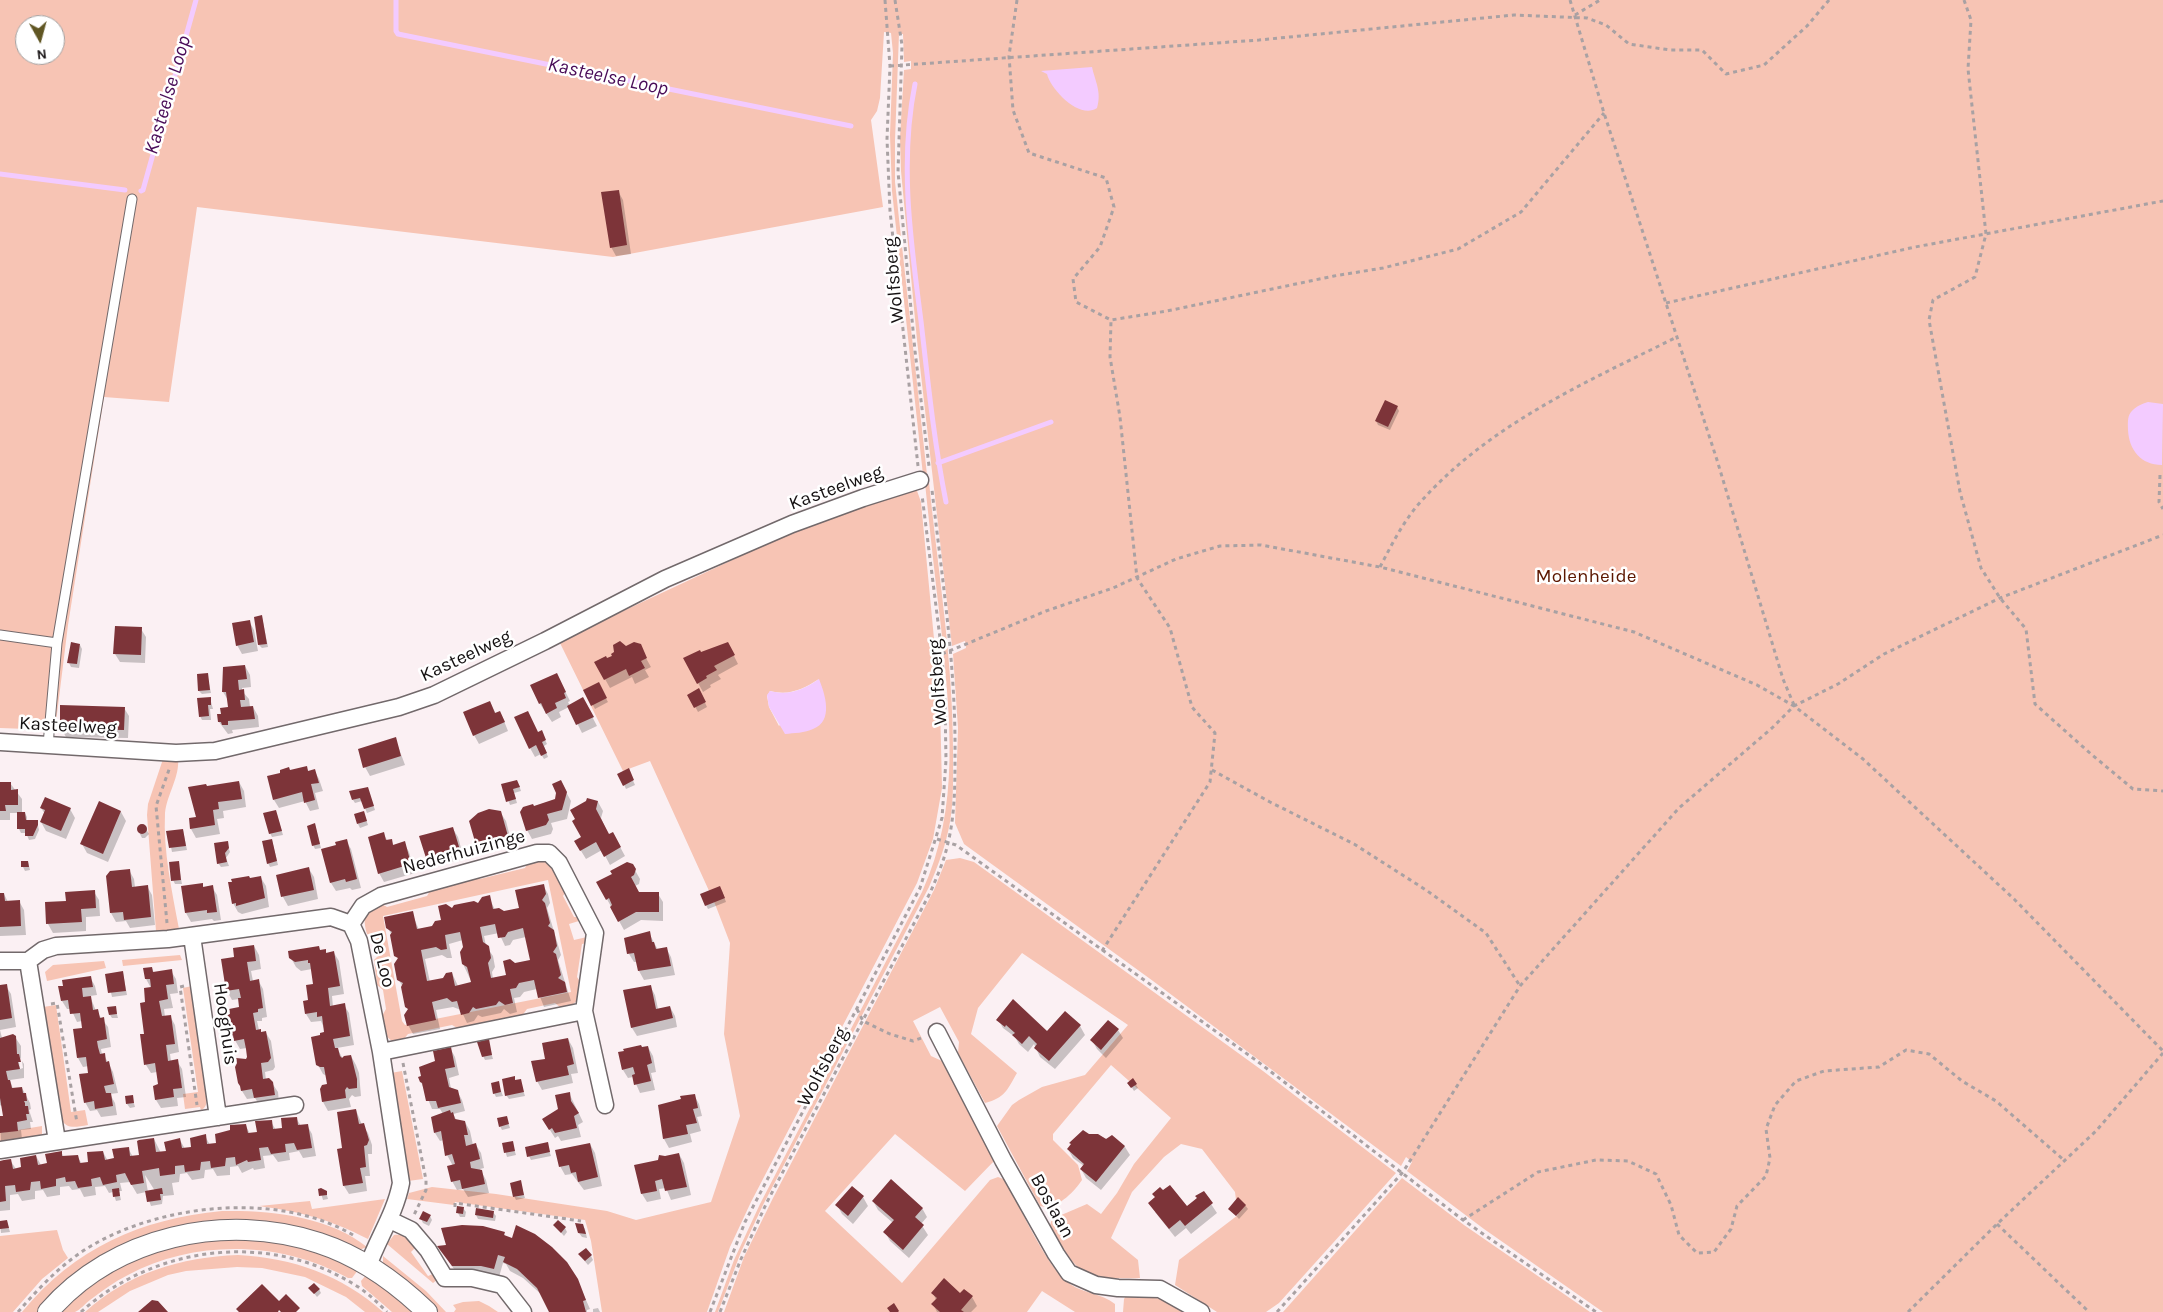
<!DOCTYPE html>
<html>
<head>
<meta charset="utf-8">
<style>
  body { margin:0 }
  #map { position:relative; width:2163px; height:1312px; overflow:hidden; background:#fbf0f3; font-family:Karla,sans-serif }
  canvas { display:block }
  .north { position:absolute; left:15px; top:15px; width:50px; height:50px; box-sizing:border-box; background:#fff; border:1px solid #a1a0a0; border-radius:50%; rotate:173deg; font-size:14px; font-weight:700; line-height:20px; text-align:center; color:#151112 }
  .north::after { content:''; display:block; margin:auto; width:18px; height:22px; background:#605623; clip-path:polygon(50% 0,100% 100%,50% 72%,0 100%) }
</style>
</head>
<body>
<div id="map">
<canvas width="2163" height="1312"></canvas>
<div class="north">N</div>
</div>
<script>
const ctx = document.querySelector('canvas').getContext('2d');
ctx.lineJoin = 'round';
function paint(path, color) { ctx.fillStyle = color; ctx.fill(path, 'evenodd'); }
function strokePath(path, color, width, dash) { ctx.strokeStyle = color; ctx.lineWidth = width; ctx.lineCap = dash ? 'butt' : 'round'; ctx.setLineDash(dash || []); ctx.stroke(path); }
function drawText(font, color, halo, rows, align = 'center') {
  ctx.font = font + ' Karla,sans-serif'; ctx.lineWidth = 5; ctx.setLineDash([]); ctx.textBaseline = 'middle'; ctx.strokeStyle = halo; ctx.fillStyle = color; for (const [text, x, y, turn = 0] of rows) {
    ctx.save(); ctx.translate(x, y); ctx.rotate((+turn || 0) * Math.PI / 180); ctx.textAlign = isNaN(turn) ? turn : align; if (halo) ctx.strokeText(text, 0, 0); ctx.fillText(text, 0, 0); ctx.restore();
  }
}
const green = new Path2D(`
  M0 0H2163V1312H1603L1484 1229 1407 1171 1412 1162 1406 1157 1401 1166 1153 981 964 844 955 823 958 728 953 654 966 648 965 641 952 646 917 340 901 171 900 138 904 70 911 69V61L904 62 903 34H899L895 140V182L927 475H923L892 191 890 135 893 53 891 33 884 32 880 98 877 111 871 120 883 207 613 257 197 207 169 402 104 397 68 625 55 730 0 728ZM25 25H55V55H25Z
  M929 482C938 571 953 661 953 750 953 774 954 799 950 822 946 845 938 866 929 887L763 1205 741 1252 718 1312H715L734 1260 760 1204 922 892C961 807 950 717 941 627 935 579 930 531 925 483Z
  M916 488 921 502 940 702 942 788 933 839 917 883 751 1202 730 1247 707 1312H602L591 1241 585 1220 455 1202 454 1205 407 1199 409 1193 432 1187 496 1194 607 1211 636 1220 711 1202 740 1116 724 1034 730 943 715 904 650 761 623 771 559 641 792 532 903 491ZM819 679 779 726 769 707 767 696 770 691C790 696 803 689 819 679Z
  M164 756 178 758C180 777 167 794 165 813 163 851 172 891 179 929L156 931 147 815 148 804Z
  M538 858 548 861 566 891 563 896 574 917H580L582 920 569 924 574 940 587 937V943L582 944 577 977 583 986C580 1000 575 1006 561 1008L555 1003 527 1009 521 1017 461 1030 452 1025 408 1034 403 1040 392 1041 387 1037 384 1030 382 1016 386 1009 383 990 377 985 374 960 378 956 375 937 367 934C362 915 365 914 380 903L387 907 427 896 431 889 476 874 480 879 525 868 529 860ZM548 880 571 992 405 1025 402 1021 383 916Z
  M960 858 974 862 1263 1071 1396 1173 1279 1303 1266 1312H1217L1175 1285 1179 1260 1238 1215 1235 1192 1202 1149 1181 1144 1164 1157 1132 1192 1111 1238 1138 1260 1140 1278C1082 1280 1077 1275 1050 1225L1052 1219 1087 1204 1101 1214 1117 1193 1134 1164 1171 1118 1111 1065 1053 1134V1140L1078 1165 1082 1180C1074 1192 1056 1211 1040 1206L997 1126 1012 1105 1019 1100 1042 1087 1085 1075 1128 1025 1022 953 978 1008 971 1034 1017 1073C1007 1090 1005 1098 985 1103L958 1053 959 1042 940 1007 913 1021 931 1056 942 1061 995 1160 965 1191 895 1134 825 1211 902 1283 990 1180 998 1177 1006 1180C1020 1207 1046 1267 1070 1284 1084 1294 1102 1293 1115 1304V1312H1075L1042 1291 1027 1312H724L744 1257 773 1198 934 890 946 860Z
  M180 955 182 960 123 966 122 960Z
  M104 961 106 968 47 981 45 972 53 965Z
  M192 986 207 1092C207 1099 208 1107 201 1110L200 1107 185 1109 183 1094 198 1092 183 988Z
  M56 1005 71 1112 85 1110 88 1125C75 1127 67 1130 60 1118L43 1007Z
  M402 1071 423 1179 408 1181 391 1073Z
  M42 1126V1134L35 1137 0 1143V1133Z
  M1402 1178 1464 1225 1590 1312H1283Z
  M385 1199 368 1239C329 1219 301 1212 259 1206L310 1201 312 1209Z
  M222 1211C269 1210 329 1216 367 1247L359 1250 219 1223 54 1295 38 1312H22C75 1248 140 1219 222 1211Z
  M57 1230 63 1250 68 1258 42 1279 13 1312H0V1236Z
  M394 1235C406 1234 409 1239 415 1248L411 1252 428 1276 433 1274 437 1280 433 1283 387 1244Z
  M242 1238C284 1243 321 1250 358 1270L352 1278H348C281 1241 196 1239 128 1275 114 1282 102 1291 90 1300 86 1303 80 1310 75 1312 71 1312 64 1312 60 1312 110 1261 172 1241 242 1238Z
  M238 1255C293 1258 342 1275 383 1312H365L346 1297 305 1277 262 1268 237 1267 186 1271 168 1275 130 1291 98 1312H85C128 1273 181 1257 238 1255Z
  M383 1256 426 1291 446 1312H435L383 1264Z
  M366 1275 385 1288 412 1312H392L362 1286 361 1281Z
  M1126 1296 1167 1299 1185 1312H1123L1124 1299Z
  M479 1301 489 1306 498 1312H454L456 1309 453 1305 463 1302Z`);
const water = new Path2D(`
  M1092 67C1095 81 1102 92 1097 108 1080 120 1051 90 1047 74L1041 71Z
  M2148 402 2163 404 2162 465C2141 465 2129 450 2128 430 2128 424 2127 417 2131 412 2136 406 2142 404 2148 402Z
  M819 679C825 694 834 721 813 729 805 733 794 733 785 734L769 707 767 695 770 691C789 696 803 690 819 679Z`);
const shadow = new Path2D(`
  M618 191 623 200 631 254 616 256 611 247Z
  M1397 407 1399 411 1390 430 1378 425 1376 421Z
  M262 617 268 647 262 648 259 645Z
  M249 621 254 630 258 651 242 654 237 645Z
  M141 629 146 637 145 663 120 662 115 654Z
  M638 644 651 667 645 670 649 677 635 684 632 677 610 688 596 663 607 660 615 653Z
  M80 645 82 649 79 668 71 667 69 663Z
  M732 652 738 664 718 675 721 679 710 685 711 687 703 692 698 683 701 654Z
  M245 666 250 675 251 687 242 688V691L249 699 250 707H253L258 716 259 727 232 730 233 733 228 734 219 722 222 715 229 708 228 700 223 692Z
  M207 674 211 693 202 694 199 691Z
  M561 683 570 701 568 702 570 706 583 699 597 726 582 733 569 707 559 712 561 717 552 722 540 704 532 686Z
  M598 684 608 702 595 709 585 691Z
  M699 690 707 707 698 712 689 695Z
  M210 698 213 709H210L211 720H202L200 716Z
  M490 702 496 714 504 721 508 731 479 744 474 735Z
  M124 708 129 716 128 738 66 737 61 728Z
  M538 733 543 736 547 744 544 746 548 757 544 759 541 754 535 757 530 748Z
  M395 738 405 765 370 776 365 767Z
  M306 767 309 772 314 770 319 779 323 791 315 793 319 809 310 811 305 801 279 808 274 800Z
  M619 774H630L635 785 626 789Z
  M560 781 571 801 567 819 551 823 553 829 551 834 532 839 527 830 556 800Z
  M239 782 244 791 246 807 223 811 224 818 217 819 220 834 196 838 191 829 190 820 197 818 190 788H207Z
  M0 783H10L22 799V813H25L27 817V821H37L39 830 35 839 29 840 26 833H21L19 829 18 813H10V820H0Z
  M503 785H519L521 791 514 793 517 803 510 805Z
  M369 792 375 810 367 813 362 801 355 803 353 800Z
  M588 800 598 802 603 811 601 818 609 836 613 834 625 856 610 865 602 850 586 859 575 841 582 838Z
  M100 803 121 812 126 821 108 862 87 853 82 844Z
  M41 808 70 809 75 818 66 839 46 831 41 822 45 814Z
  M500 812 506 821 512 845 494 848 482 853 477 845 470 821Z
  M277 815 283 835 272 837 270 833Z
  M365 816 368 825 360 828 358 824Z
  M315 825 321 848 315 849 313 845Z
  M141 826H144L149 834 145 838H142L138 830Z
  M453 829 458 837 464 859 452 862 451 860 432 866 427 858 421 836Z
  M183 830 187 850 172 852 168 832Z
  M383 834 388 841 391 840 394 846 404 843 409 852 415 873 384 882 379 873Z
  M272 840 278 865 270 867 268 863Z
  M346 841 351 849 361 888 352 890 350 888 336 891 331 883 322 850 337 846Z
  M227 843 230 852 226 858 229 866 221 867 218 863Z
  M28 862 30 870 25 871 23 867Z
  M178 862 182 884H175L173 880Z
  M632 865 640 879 639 884 635 886 639 893 658 894 663 902V921L641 920 624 930 598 883Z
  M309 869 314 877 318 899 288 906 283 897 278 875Z
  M129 870 134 879 135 887 147 886 152 895 155 925 130 928 126 921 116 922 111 913Z
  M261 878 266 886 269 907 242 914 238 912 233 903 250 880Z
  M202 884 204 888 212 887 217 895 221 920 214 921 212 919 191 922 186 913 183 887Z
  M543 885 548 894 550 903 547 908 561 955 558 960 571 1001 544 1007 537 989 524 992 520 997 514 998 517 1012 510 1014 504 1009 501 1013 482 1017 478 1015 474 1021 467 1023 461 1010 453 1007 436 1010 440 1029 413 1034 408 1025 409 1011 403 987 398 979V959L392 935 387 927 412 913 419 930 432 928 442 921 452 910 478 904 489 897 495 910 504 913 520 909ZM499 933 505 946 510 945 513 940 526 937 531 961 514 964 507 976 493 979 492 972 495 967 493 956 486 946 484 936ZM463 940V964L472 983 458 986 452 973 443 979 430 982 425 959 442 955 447 958H452L449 944Z
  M722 891 726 902 708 909 706 905Z
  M94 892 99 900 100 916 86 917V931L53 933 48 924 46 903 67 902Z
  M4 894 8 902 19 901 24 910 26 935 0 936V895Z
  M649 933 658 950 666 948 671 957 675 975 644 980 639 971 637 962H634L629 954Z
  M254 946 259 955 261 969 251 971 253 981 258 980 263 989 267 1017 262 1018V1021H257L259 1030 262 1033H266L271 1041 275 1067 273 1070 265 1072 266 1080 272 1083 278 1092 279 1103 260 1106 255 1098 247 1099 242 1091 246 1060 249 1057 247 1048 240 1049 232 1035 241 1008 239 999 232 1000 227 991 223 960 236 958Z
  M325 950 327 954 334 953 339 961 344 994 332 996 333 1007 344 1005 349 1013 354 1045 337 1048 343 1059 351 1056 356 1065 359 1073 361 1096 355 1097 352 1095 349 1099 351 1107 328 1111 323 1102 321 1089 329 1085 327 1076 323 1074 318 1065 326 1033 321 1021 311 1022 306 1014 315 985 312 969 301 971 296 967 291 958Z
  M152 968 154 973 171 971 176 979 178 993 170 994 173 1008 164 1009 165 1017 170 1016 175 1025 179 1052 170 1054 171 1061H177L182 1069 186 1097 177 1098 178 1106 161 1108 156 1100 159 1086 157 1072 151 1073 146 1065 147 1003 151 988 146 979Z
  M123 973 127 995 112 997 107 975Z
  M90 977 95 986 97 995 90 996 96 1011 108 1027 111 1047 101 1049 102 1055H104L113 1072 118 1093 110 1094 115 1103 117 1115 101 1117 97 1110 90 1111 85 1102 90 1074 89 1066 83 1067 78 1058 74 1031 83 1029 82 1021 77 1022 71 1009H67L62 1001Z
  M6 986 11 994 16 1027 0 1030 2 1038 15 1037 21 1046V1059L18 1055 20 1069 23 1068 22 1061 24 1064V1078L10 1080 13 1089 22 1088 30 1103 31 1109 29 1110 33 1122H30L31 1129 21 1130 22 1139 1 1142 0 1118 4 1117 3 1107 0 1105V987Z
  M650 986 655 995 658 1009 670 1007 675 1016 677 1027 637 1036 632 1028 625 991Z
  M115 1007 118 1018H112L110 1015Z
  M998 1019 1047 1033 1080 1026 1085 1035 1055 1069 1040 1057 1034 1044 1028 1052 1019 1044 1015 1037 1003 1028Z
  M1118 1030 1123 1038 1106 1058 1097 1049 1092 1040Z
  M568 1039 573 1048 578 1073 571 1074 573 1083 542 1090 537 1081 547 1060Z
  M488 1041 493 1059 485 1060 483 1056Z
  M648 1047 653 1056 656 1072 651 1073 655 1090 640 1093 633 1077 628 1078 623 1070Z
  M450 1048 455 1057 459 1075 449 1078 451 1089 457 1091 462 1100 465 1111 453 1114 457 1121 465 1122 470 1131 473 1145H476L481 1153 484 1168 480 1169 486 1180 489 1193 468 1197 463 1189 457 1190 452 1181 453 1166 447 1155 444 1140 440 1141 435 1133 443 1114 440 1109H432L421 1082 436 1062Z
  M514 1078 516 1081 520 1080 525 1096 509 1099 506 1095Z
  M1133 1080 1138 1088 1134 1091 1129 1083Z
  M498 1083 503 1096 496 1097 494 1093Z
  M569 1093 583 1122 578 1125 581 1137 561 1141 558 1136 555 1138 543 1119 559 1110Z
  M694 1095 699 1104 702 1116 697 1117 701 1131 690 1134 692 1142 669 1148 664 1139 659 1106Z
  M132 1096 135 1107 130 1108 127 1104Z
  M356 1110 362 1125 368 1133 372 1145V1154H368L370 1176H365L367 1191 349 1194 344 1186V1149Z
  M506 1117 510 1128 502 1130 500 1126Z
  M296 1118 301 1126 307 1125 312 1134 316 1156 303 1158 299 1151 289 1153 290 1160 278 1162 273 1155 263 1156 265 1168 254 1170 253 1168 242 1173 238 1166 230 1167V1175L217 1176 213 1169 205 1170 204 1178 192 1180 187 1173 180 1174 179 1182 172 1183 174 1195 163 1196 162 1204 151 1206 146 1192 137 1194 130 1182 120 1183 122 1191H119L121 1200 116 1201 113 1192 109 1193 105 1186 95 1187 96 1195 84 1197 80 1189 72 1190 69 1186 60 1187V1195L47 1197 43 1190 35 1191V1199L22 1201 18 1194 10 1195V1210L0 1211V1162L10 1160 16 1169 23 1168 36 1156 41 1165 48 1164 61 1152 64 1157 77 1156 82 1164 90 1163 103 1152 108 1161 115 1159 128 1148 133 1157 141 1156 154 1139 161 1153 167 1152 180 1140 185 1149 192 1148 205 1136 210 1145 218 1144 246 1126 250 1134 258 1133 271 1122 276 1130 284 1129ZM145 1175 155 1191 148 1192Z
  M1088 1135H1098L1109 1140 1112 1136 1125 1147 1130 1155 1101 1190 1086 1178 1081 1169 1084 1166 1073 1158 1068 1149Z
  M512 1142 516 1155 507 1157 503 1144Z
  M547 1144 551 1156 531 1160 529 1156Z
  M590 1144 595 1153 602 1186 584 1190 572 1174 565 1175 560 1166Z
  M679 1154 684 1163 691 1195 671 1200 666 1188 659 1189 661 1199 647 1202 642 1194 659 1161 665 1157Z
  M520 1182 525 1198 516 1200 514 1196Z
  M852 1187 863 1197 868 1206 853 1224 842 1214 837 1205Z
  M320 1190 326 1192 328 1199 323 1200Z
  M1203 1192 1217 1213 1191 1234 1186 1228 1175 1237 1155 1212 1187 1208Z
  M873 1201 922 1208 927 1217 921 1224 928 1235 909 1258 890 1241 885 1232 893 1223 878 1210Z
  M1245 1205 1248 1209 1239 1219 1230 1209Z
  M463 1208 466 1212 465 1217H460L458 1213Z
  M493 1212 496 1216 495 1221 478 1219 476 1215Z
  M430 1216 432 1220 429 1226 423 1223 421 1219Z
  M7 1222 10 1232 1 1233 0 1223Z
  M582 1225 585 1229 587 1238 582 1237 579 1233Z
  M555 1226 565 1228 567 1232 564 1236Z
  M504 1233 506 1238 577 1280 590 1309 587 1310V1312H551L543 1296 523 1278 510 1271 506 1264 503 1263 499 1277 458 1275 439 1247Z
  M591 1256 593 1260 588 1265 582 1258Z
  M310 1288 319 1289 321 1293 317 1297Z
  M933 1293 972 1297 977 1306 971 1312H937L933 1304 936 1300Z
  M598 1308 600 1312H593V1309Z`);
const stream = new Path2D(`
  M396 0V31L398 34 851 126
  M915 84C899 163 911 243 921 321 928 382 934 442 946 502
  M0 174 125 190
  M141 191 143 190 196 0
  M938 463 1051 422`);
const building = new Path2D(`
  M619 190 627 245 610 248 601 192Z
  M1385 400 1398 406 1388 427 1375 421Z
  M262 615 267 644 258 645 254 617Z
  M250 620 254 642 236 646 232 623Z
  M115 626 142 627 141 655 113 654Z
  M620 641 626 646 634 642 641 644 647 658 641 661 645 668 629 676 626 669 604 680 594 662 606 656 607 658 612 656 611 654 614 652 613 645Z
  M71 642 80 644 77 664 67 663Z
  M728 642 735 655 714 666 717 670 706 676 707 678 697 684 683 658 700 650 701 652Z
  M245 665 247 679 238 680 239 690 244 689 245 700H240L241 707 253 706 255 719 228 721V725H222L221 722H218L217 714H221L220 708 228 707 226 692H222L223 667Z
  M208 673 210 690 198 691 197 674Z
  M557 673 566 692 564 693 566 698 555 703 557 708 546 714 541 703 539 704 530 685Z
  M599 682 607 698 591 706 583 690Z
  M699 688 706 702 694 708 687 695Z
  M211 697V705H208L209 716 199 717 197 698Z
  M583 697 594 717 576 725 567 706Z
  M490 701 495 713 500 711 505 722 473 736 463 712Z
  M60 705 125 707 124 730 60 729Z
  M528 711 538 732 542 730 546 740 542 742 547 753 541 756 536 745 529 749 514 717Z
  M396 737 401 756 363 768 358 749Z
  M307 766 308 771 315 769 319 783 311 784 315 800 304 803 302 792 273 800 267 776 280 773V770L289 767 290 770Z
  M629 768 634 780 623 786 617 774Z
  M517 780 520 787 513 789 516 799 506 802 501 784Z
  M561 780 567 792 562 810 547 814 549 820 546 825 526 831 520 812 523 807 533 804 534 806 555 799 556 793 552 784Z
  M239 781 242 799 218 802 219 809 213 810 215 825 190 829 189 818 196 817 188 787 206 784 207 786Z
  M0 782H11V790L18 789V805H5L6 811H0Z
  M368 787 374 806 364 809 360 798 352 800 349 791Z
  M45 797 71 808 61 831 40 822 45 810 40 808Z
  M587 798 598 801 596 809 609 834 613 832 621 847 604 857 596 842 580 851 574 841 581 837 572 821 575 819 570 810 586 801Z
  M99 801 121 811 103 854 80 844Z
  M489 809 501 811 508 836 488 840 476 845 469 821 478 813Z
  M276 810 282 831 269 834 263 813Z
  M364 811 367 821 357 824 354 814Z
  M17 812H25L26 820H38V825L33 836H25V829H17Z
  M315 823 320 844 312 846 307 826Z
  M137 829a5 5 0 1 1 10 0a5 5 0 1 1-10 0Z
  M453 827 460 850 446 854 445 852 426 858 419 836Z
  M183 829 186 846 169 848 166 831Z
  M384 832 386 840 392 839 393 845 405 841 411 864 378 874 368 837Z
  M272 839 277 861 267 864 262 841Z
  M347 839 357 879 346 882 345 879 330 883 321 849 336 845 335 842Z
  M228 841 229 848 225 853 227 862 217 864 214 843Z
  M21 861H28L29 867H21Z
  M179 861 181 880 171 881 169 862Z
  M627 862 633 864 636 869 634 875 631 877 639 892H659V912H636L618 922 610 907 612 905 609 898 606 900 596 882 612 874 610 871Z
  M309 867 314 890 281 897 276 875Z
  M130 869 132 887 148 885 151 917 124 920 123 912 110 913 106 876 110 871Z
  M249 876 250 878 261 876 265 898 236 906V903L232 904 228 882H232L231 879Z
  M203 883V887L213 885 217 912 207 913V910L185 913 181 886Z
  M544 884 546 894 542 900 545 903 550 923 548 926 554 930 557 946 553 952 556 954 561 975 558 978 565 982 567 992 538 998 534 980 519 983 516 988 510 989 513 1003 505 1005 499 1001 496 1005 476 1009 473 1007 469 1013 461 1015 457 1001 452 1002 447 998 432 1002 436 1020 407 1026 404 1015 408 1009 405 1007 401 987 403 983 397 980 394 964 398 958 394 956 390 935 392 932 386 928 384 917 413 911 417 929 432 926 435 921 441 920 438 906 446 904 452 908 454 905 474 901 478 903 482 897 490 895 493 909 499 908 504 911 519 908 515 890ZM495 924 498 938 505 937 508 932 523 928 530 960 515 963 510 959 503 961 506 975 491 978 488 963 491 958 489 946 483 942 480 927ZM460 932 463 947 460 952 462 964 467 967 471 982 455 986 452 972 446 973 443 978 427 981 421 950 436 947 441 950 447 949 445 935Z
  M720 886 725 898 705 906 700 894Z
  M95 890 96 908 81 909 82 922 46 924 45 902 66 901 65 892Z
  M0 893H4L5 901 20 900 21 926 0 927Z
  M650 931 652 942H654L656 949 667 947 671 966 638 971 634 953 627 954 624 938Z
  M254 945 256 961 247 962 250 981 259 979 263 1008 258 1009V1012L253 1013 256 1030 261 1029V1032L266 1031 271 1058 268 1062 261 1063 263 1079 269 1078 273 1082 275 1095 254 1098 252 1089 241 1091 240 1086 238 1083 235 1067 237 1063 236 1058 246 1059 247 1057 246 1049 244 1039 234 1041 233 1035 230 1036 229 1028 232 1027 227 1015 230 1014 229 1009 239 1007 238 998H241L239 989 226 991 221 959 234 957 233 948Z
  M319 946 320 950 326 949V953L334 951 340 986 328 988 330 1006 345 1003 350 1036 333 1039 335 1048H338L340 1056 342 1058 344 1056 351 1055 357 1079V1088L349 1089 347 1087 345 1090 346 1098 322 1102 320 1089 322 1085 327 1084 324 1067H320L316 1065 311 1037 320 1035V1033L324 1032 322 1016 317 1017V1012L305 1014 303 1001 308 1000 306 985 313 984 310 963H308V960L295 962 289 958 288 951Z
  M152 967 153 972 172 969 174 984 166 985 168 999 159 1001 162 1016 171 1015 175 1044 166 1045 168 1061 178 1059 182 1088 173 1089 174 1097 155 1100 153 1086 158 1084 155 1063 144 1065 140 1034H144L140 1003 145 1002 144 988 151 987 150 979H145L143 968Z
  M123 971 126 991 108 993 105 974Z
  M91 976 93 987 82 988 83 997 91 996 93 1010 98 1009 100 1018 104 1017 107 1039 97 1041 98 1047 100 1054 105 1053 106 1062 109 1061 114 1084 104 1086 106 1093H111L113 1106 95 1109 94 1101 84 1103 79 1074 88 1073 86 1057 77 1058 73 1029 82 1028 80 1013 70 1014 68 1000 61 1001 58 986H63L62 980Z
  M7 984 12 1018 0 1020V985Z
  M651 985 656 1009 670 1006 673 1018 631 1028 623 990Z
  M1013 999 1047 1031 1065 1011 1081 1025 1049 1061 1034 1048 1037 1044 1029 1036 1022 1044 1012 1035 1015 1033 1006 1025 1005 1027 996 1020Z
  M116 1006 117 1014 109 1015 107 1007Z
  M1108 1020 1119 1029 1101 1050 1090 1040Z
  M13 1034 16 1036 17 1054H19L21 1062H18L20 1069 6 1071 8 1080H10L12 1088 22 1087 23 1093H26L27 1101H24L25 1103V1106H28L29 1114H26L27 1120 17 1122 18 1131 0 1133V1116H3L0 1098V1038Z
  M568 1038 574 1064 567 1066 569 1075 536 1082 531 1061 545 1059 542 1043Z
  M489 1039 492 1055 482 1057 477 1042Z
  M641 1045 642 1047 648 1046 652 1063 647 1065 651 1081 634 1085 632 1075 635 1074 633 1067 622 1070 618 1052 624 1051 623 1049Z
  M451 1047 455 1067 445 1069 449 1087 458 1090 461 1103 438 1108 436 1101H426L422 1083 420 1082 418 1077 421 1076 419 1067 435 1061 433 1051Z
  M515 1076V1080L521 1079 524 1092 505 1096 502 1079Z
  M1133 1078 1137 1084 1131 1088 1127 1083Z
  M499 1081 501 1092 493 1094 491 1083Z
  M570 1092 571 1101 579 1113 574 1116 577 1128 555 1133 552 1128 549 1130 542 1119 558 1109 555 1095Z
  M695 1094 698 1108 693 1109 697 1123 686 1125 688 1134 663 1139 658 1105 681 1099 680 1096Z
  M133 1095 134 1103 126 1104 125 1096Z
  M356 1109 359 1124 364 1123 369 1140 367 1145 364 1146 366 1167 360 1168 363 1183 343 1186 337 1149 342 1148 337 1112Z
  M450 1110 451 1113 453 1112 455 1119 465 1121 468 1135H464L466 1146 476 1143 480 1159 470 1162 471 1168 482 1170 485 1184 462 1189 460 1180 451 1182 447 1166 455 1164 452 1154 445 1156 441 1131 434 1133 431 1117Z
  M507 1116 509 1124 499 1127 497 1118Z
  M297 1117 298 1125 308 1124 312 1148 297 1150 294 1143 285 1144 286 1152 271 1154 268 1147 259 1148 261 1160 248 1162 247 1160 236 1165 235 1157 226 1158 225 1166 211 1168 210 1161 201 1162 200 1170 185 1172 184 1165 175 1166V1174L160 1176 159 1168 142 1171 144 1183 131 1185 125 1173 116 1175 117 1182 103 1185 100 1177 91 1179 92 1186 78 1188 75 1181 66 1182 65 1177 56 1179V1186L41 1189 40 1181 31 1182 30 1190 16 1192 15 1185 5 1186 6 1201 0 1202V1161L4 1160 11 1159 13 1169 21 1167 20 1158 36 1155 38 1165 47 1163 45 1154 62 1151V1156L78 1155 80 1163 88 1162 87 1152 103 1151 105 1160 114 1158 112 1149 120 1148 129 1147 130 1156 139 1155 137 1141 139 1140 154 1138 156 1152 166 1151 164 1142 180 1138 182 1148 191 1147 190 1138 206 1134 207 1144 216 1143 215 1134 230 1130V1125L246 1124 248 1133 257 1132 255 1121 272 1120 273 1129 282 1128 281 1118Z
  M1083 1130 1089 1134H1098L1106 1139 1112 1135 1125 1146 1096 1182 1080 1169 1084 1164 1067 1149 1071 1144 1069 1143Z
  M513 1141 515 1151 504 1153 502 1143Z
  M548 1142 550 1152 527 1157 525 1147Z
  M590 1143 598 1177 578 1182 576 1172 571 1173 569 1165 559 1167 555 1150Z
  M679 1153 687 1187 665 1191 662 1179 655 1181 657 1191 641 1194 634 1165 658 1160 659 1155 665 1156Z
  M891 1179 923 1208 915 1217 924 1225 903 1250 883 1232 894 1220 872 1201Z
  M521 1180 524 1195 513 1197 510 1183Z
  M1170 1185 1187 1206 1197 1198 1195 1196 1204 1191 1213 1203 1185 1226 1180 1220 1169 1229 1148 1203 1155 1197 1152 1194 1160 1187 1163 1190Z
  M852 1186 864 1196 848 1216 835 1205Z
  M119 1188 120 1196 113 1197 112 1189Z
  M162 1188 163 1194H160L161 1200 147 1202 145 1191Z
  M321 1188 327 1191V1195L319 1196 318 1189Z
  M1238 1197 1246 1205 1236 1216 1228 1209Z
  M457 1206 464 1207 463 1214 456 1213Z
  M476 1208 494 1211 493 1218 475 1215Z
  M423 1211 431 1215 427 1222 419 1219Z
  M7 1220 9 1228 0 1229V1221Z
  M558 1220 566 1227 561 1233 553 1225Z
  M575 1223 583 1224 586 1234 578 1233Z
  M462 1225 483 1226 505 1232 504 1235 512 1238 516 1225 535 1234 552 1247 567 1262 578 1279 586 1300 583 1301 586 1312H549L537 1288 517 1269 503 1262 505 1257 498 1255 494 1269 481 1266H452L437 1246 446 1245 441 1228Z
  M586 1248 592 1255 585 1261 578 1254Z
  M944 1278 960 1293 964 1289 973 1296 961 1310 964 1312H940L931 1304 937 1298 931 1293Z
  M314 1283 320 1289 314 1294 308 1288Z
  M262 1284 279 1301 286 1294 300 1308 296 1312H281L279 1310 278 1312H239L236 1309Z
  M152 1300 158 1301 168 1312H138Z
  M894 1303 899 1311 898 1312H890L887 1308Z`);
const path = new Path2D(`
  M885 0 890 66 887 139 890 211 918 466
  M895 0 902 45 898 172 915 351 929 466
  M1017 0 1009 56 1013 110 1029 153 1106 178 1114 207 1100 247 1073 279 1076 302 1111 320 1167 311 1334 276 1383 268 1458 249 1521 212 1604 113
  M1570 0 1604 113 1717 460 1783 679 1794 705
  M1964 0 1971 20 1968 69 1986 234 1975 277 1933 300 1929 320 1960 492 1981 568 2000 598 2026 629 2035 704 2091 754 2133 789 2163 791
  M1575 15 1600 0
  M890 66 1259 40 1514 15 1587 18 1606 25 1629 44 1670 50H1702L1726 74 1764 65 1807 26 1829 0
  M1666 303 1915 247 2163 201
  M2160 475 2159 502 2163 509
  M1380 567C1391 546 1402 524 1417 506 1486 426 1584 383 1677 337
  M942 654 1046 611 1113 588 1176 559 1220 546 1261 545 1380 567 1634 632 1757 685 1794 706 1863 759 2014 899 2163 1051
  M1212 770 1270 802 1354 844 1426 890 1486 933 1520 986
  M937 839 956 845 1257 1061 1463 1220 1596 1312
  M167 923 156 806 170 767
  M1102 951 1210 782 1215 733 1192 707 1170 628 1137 578 1120 417 1110 357 1111 320
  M184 986 180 987 197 1105
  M51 1004 57 1003 77 1123
  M857 1009 863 1021 890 1034 913 1041 924 1037
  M403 1063 426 1180V1190L414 1215
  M455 1207V1203L581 1221
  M1463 1220 1538 1172 1596 1160 1628 1161 1656 1174 1671 1205 1679 1235 1697 1253 1714 1252 1731 1229 1737 1206 1766 1176 1770 1158 1766 1129 1775 1105 1796 1081 1824 1071 1879 1067 1906 1050 1929 1054 1962 1081 1996 1101 2065 1161
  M1997 1224 2089 1312
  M18 1312C39 1288 62 1263 91 1246 162 1204 279 1191 353 1235
  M81 1312C155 1245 269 1231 355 1285 367 1292 377 1302 387 1312
  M710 1312 745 1222 920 888 942 818 946 760 945 703 942 654 922 495
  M720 1312 741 1259 767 1202 930 893C937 877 944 861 948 843 955 814 955 785 955 756 956 667 942 578 932 490
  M1277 1312 1403 1172 1520 986 1679 808 1772 728 1794 706 1838 684 1884 654 2000 598 2163 535
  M1908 1312 1997 1224 2096 1131 2163 1053`);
const service = new Path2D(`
  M0 635 57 643 48 745
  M57 643 132 199`);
const minor = new Path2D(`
  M0 742 176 753 215 751 399 707 434 695 545 641 665 579 792 524 863 498 920 480
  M351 924 363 906 381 896 537 853H549L559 863 595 933 584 1011 381 1052
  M192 936 218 1117
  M0 961H28L43 950 56 946 168 939 331 917 351 924 359 941 381 1052 401 1183C395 1214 378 1238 368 1266
  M28 961 57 1141
  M584 1011 605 1105
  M937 1032 1003 1160 1056 1254 1069 1273 1096 1285 1118 1288 1160 1289 1201 1312
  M0 1150 295 1105
  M390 1220 411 1230 428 1250 445 1278H472L502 1285 523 1312`);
const tertiary = new Path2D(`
  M48 1312C114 1236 225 1212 319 1243 359 1256 397 1283 427 1312`);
const streetNames = [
  ["Wolfsberg",894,280,-95],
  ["Kasteelweg",836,488,-20],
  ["Kasteelweg",466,656,-25],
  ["Wolfsberg",938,682,-94],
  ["Kasteelweg",68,726,3],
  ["Nederhuizinge",464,852,-15],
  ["De Loo",382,960,76],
  ["Hooghuis",225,1024,82],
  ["Wolfsberg",823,1067,-62],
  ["Boslaan",1052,1206,61]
];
const parkNames = [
  ["Molenheide",1586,577]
];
const waterNames = [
  ["Kasteelse Loop",608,77,12],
  ["Kasteelse Loop",168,95,-74]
];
paint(green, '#f7c4b4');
paint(water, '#f3cbff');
paint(shadow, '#0003');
strokePath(stream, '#f3cbff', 5);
paint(building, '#7d3439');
strokePath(service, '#72696b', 11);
strokePath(minor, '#72696b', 19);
strokePath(tertiary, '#72696b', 22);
strokePath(path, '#a9a1a3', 3, [4, 4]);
strokePath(service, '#fff', 9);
strokePath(minor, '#fff', 16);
strokePath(tertiary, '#fff', 20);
drawText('19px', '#151112', '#fff', streetNames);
drawText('19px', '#5c1700', '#fff', parkNames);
drawText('italic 20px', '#490c58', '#fff', waterNames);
</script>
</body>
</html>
